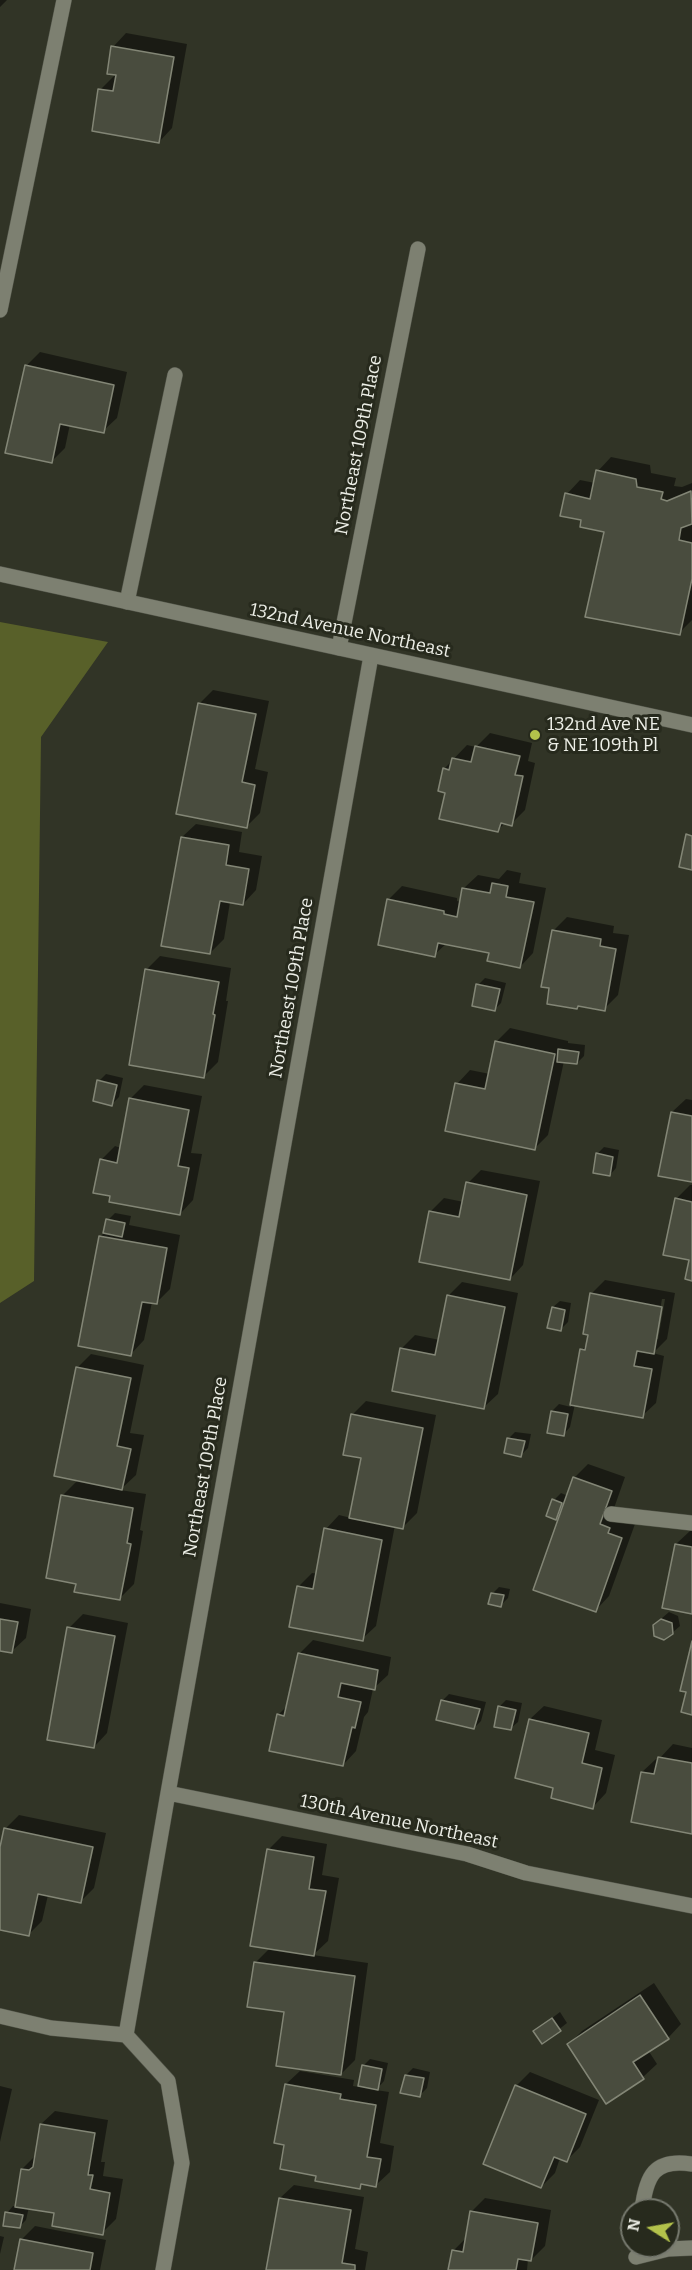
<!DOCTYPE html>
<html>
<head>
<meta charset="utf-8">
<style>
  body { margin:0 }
  #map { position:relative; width:692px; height:2270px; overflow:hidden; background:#313426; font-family:Bitter,serif }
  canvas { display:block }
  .north { position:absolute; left:620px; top:2198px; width:60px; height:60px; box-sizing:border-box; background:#272a1d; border:2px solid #76796e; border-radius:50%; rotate:281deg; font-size:16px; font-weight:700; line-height:24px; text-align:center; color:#edefe7 }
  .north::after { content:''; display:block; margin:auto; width:21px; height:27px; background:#b3c24b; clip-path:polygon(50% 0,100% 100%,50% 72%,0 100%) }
</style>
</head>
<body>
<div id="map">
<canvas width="692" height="2270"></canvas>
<div class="north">N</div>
</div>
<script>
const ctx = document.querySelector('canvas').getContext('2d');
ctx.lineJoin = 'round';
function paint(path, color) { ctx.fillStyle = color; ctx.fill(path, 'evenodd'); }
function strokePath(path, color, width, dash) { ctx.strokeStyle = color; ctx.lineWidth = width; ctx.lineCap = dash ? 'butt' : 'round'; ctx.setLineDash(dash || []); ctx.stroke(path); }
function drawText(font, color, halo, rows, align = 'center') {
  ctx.font = font + ' Bitter,serif'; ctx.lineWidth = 6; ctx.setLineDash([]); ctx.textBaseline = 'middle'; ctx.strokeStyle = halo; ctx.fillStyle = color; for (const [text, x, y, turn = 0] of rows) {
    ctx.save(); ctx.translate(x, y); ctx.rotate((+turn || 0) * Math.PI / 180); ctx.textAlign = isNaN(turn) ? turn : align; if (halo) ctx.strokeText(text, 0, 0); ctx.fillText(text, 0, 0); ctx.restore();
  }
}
const green = new Path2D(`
  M0 622 108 642 41 737 34 1281 0 1303Z`);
const shadow = new Path2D(`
  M0 0H7L0 7Z
  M126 33 187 44 172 128 159 142 100 90 116 74 113 47Z
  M40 352 127 372 117 418 103 431 70 424 65 448 52 461 26 366Z
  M611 457 650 465 651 473 676 478 674 486 682 487 692 483V620L679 633 605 531 583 519 567 494 580 480 595 483 598 471Z
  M213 690 269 701 255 769 268 772 260 813 246 827 200 703Z
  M490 733 532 743 528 761 535 763 525 810 511 824 505 823 498 830 447 792 444 769 467 745 476 747Z
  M196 824 242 832 239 852 262 856 256 890 243 904 230 902 224 939 210 953 182 837Z
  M507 870 521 873 519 883 546 888 533 953 520 967 491 952 447 943 434 955 388 900 402 886 457 898V901L461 902 464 888 478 875 499 879Z
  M567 917 614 926 613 933 629 935 618 995 604 1009 579 1005 576 1008 553 931Z
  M160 956 231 968 226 1001H228L218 1062 204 1076 147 969Z
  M485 978 506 983 501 1003 495 1009 478 985Z
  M510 1028 568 1041V1043L585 1045 584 1056 577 1063 564 1061 548 1135 534 1149 457 1084 470 1070 490 1074 496 1042Z
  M106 1074 123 1078 119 1097 112 1104 99 1081Z
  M144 1085 202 1096 191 1153 202 1154 193 1200 180 1214 112 1195 101 1160 115 1146 121 1148 130 1099Z
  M686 1099 692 1100V1181L672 1112Z
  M604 1147 619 1150 616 1168 610 1175 597 1154Z
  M481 1170 540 1181 523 1265 510 1279 430 1212 444 1198 464 1202 468 1183Z
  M690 1185H692V1279L691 1259 676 1199Z
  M115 1213 131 1216 129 1225 180 1235 170 1289 156 1303 152 1302 144 1340 131 1354 101 1236 105 1232 108 1220Z
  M605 1280 675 1293 667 1339 653 1353 664 1356 656 1403 642 1416 575 1404 570 1427 564 1434 552 1411 559 1404 571 1407 582 1350 587 1344 589 1333 591 1294ZM662 1299H665L658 1339H655Z
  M462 1282 518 1293 498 1394 484 1407 401 1349 415 1335 440 1340 448 1296Z
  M560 1301 571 1303 568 1322 561 1329 553 1307Z
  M91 1354 144 1365 130 1433 144 1435 136 1475 120 1490 146 1494 140 1530 143 1531 134 1584 120 1598 78 1583 62 1496 78 1480 77 1368Z
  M366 1401 436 1415 417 1513 403 1527 395 1525 376 1626 362 1639 299 1586 312 1573 318 1574 326 1529 339 1515 351 1518 362 1457 352 1415Z
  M515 1432 531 1434 528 1448 521 1455 509 1438Z
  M588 1464 625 1477 613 1511 621 1520 635 1524 609 1596 596 1610 562 1511 556 1518 554 1500 561 1493 568 1496 574 1478Z
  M690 1531H692V1613L676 1544Z
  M499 1587 510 1589 508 1598 501 1605 492 1594Z
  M0 1603 31 1609 26 1638 12 1651 0 1649Z
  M669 1612 678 1616 680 1626 672 1633 654 1625Z
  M83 1614 128 1623 107 1733 94 1747 69 1628Z
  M313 1640 391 1657 388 1675 373 1689 368 1712 364 1717 356 1751 343 1765 278 1715 288 1705 299 1654Z
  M449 1694 486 1702 481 1721 474 1728 442 1701Z
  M506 1700 522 1703 518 1722 511 1728 499 1707Z
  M544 1706 602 1720 595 1750 615 1755 606 1793 593 1807 555 1786 530 1719Z
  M673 1744 692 1748V1833L642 1772 656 1759H659Z
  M19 1815 106 1833 94 1888 80 1902 48 1895 42 1921 29 1934 0 1928V1854L5 1829Z
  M282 1836 327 1844 322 1875 339 1878 328 1941 313 1955 368 1963 355 2060 341 2074 285 2011 255 1963 270 1948 268 1850Z
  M654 1983 681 2024 668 2038 648 2050 657 2064 643 2077 607 2102 569 2044 582 2031Z
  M560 2012 567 2023 543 2042 535 2031Z
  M370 2059 388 2063 384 2081 376 2090 389 2092 380 2143 394 2146 390 2172 376 2185 364 2183 360 2188 318 2175 286 2144V2084L300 2071 354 2080 353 2086 359 2087 363 2066Z
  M413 2068 430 2072 427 2088 420 2095 406 2075Z
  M530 2072 599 2100 580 2147 566 2161 560 2158 555 2173 541 2187 516 2086Z
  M0 2086 12 2089 0 2142Z
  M55 2111 108 2120 101 2162H105L103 2176 123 2179 116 2219 102 2233 55 2212 29 2207 26 2220 19 2227 7 2213 13 2206H16L22 2169 36 2155 41 2124Z
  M294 2185 364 2197 355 2249 368 2252 365 2270H267L280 2198Z
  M485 2198 551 2210 545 2246 531 2260 528 2259 527 2270H450L453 2251 467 2237 471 2212Z
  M35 2226 106 2240 100 2270H15L21 2240Z
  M0 2236 4 2237 0 2254Z`);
const building = new Path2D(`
  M111 46 174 57 159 143 92 131 98 89 113 91 116 75 107 74Z
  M25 365 114 385 104 433 60 424 52 463 5 453Z
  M596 470 636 479 637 487 663 492 661 499 667 501 691 491 692 524 681 528 679 540 692 543V579L680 635 585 617 604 532 580 527 581 520 560 516 565 493 590 499Z
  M198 703 256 714 242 782 255 785 247 828 176 814Z
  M475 746 520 756 515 775 523 776 512 826 501 823 498 832 439 819 445 793 438 791 443 768 449 770 452 758 471 762Z
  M686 834 692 836V870L679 867Z
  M181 837 229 845 226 865 249 869 243 905 220 901 210 954 161 946Z
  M492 883 508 886 506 897 534 902 520 968 487 961 489 953 438 943 435 957 378 945 387 899 444 911V914L457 917 462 888 490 893Z
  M552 930 601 939 600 946 616 949 605 1011 578 1006 577 1009 547 1004 549 988 541 987Z
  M145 969 219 982 213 1014 215 1015 204 1078 129 1065Z
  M476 984 500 989 495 1011 472 1006Z
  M495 1041 555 1054 535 1150 445 1131 455 1083 485 1089Z
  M558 1049 579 1052 577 1064 557 1062Z
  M97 1080 117 1085 112 1106 93 1101Z
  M129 1098 189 1110 178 1166 189 1168 180 1215 109 1202 110 1196 93 1193 100 1159 117 1163Z
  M671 1112 692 1116V1182L658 1176Z
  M596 1153 613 1157 610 1176 593 1173Z
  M466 1182 527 1195 510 1280 419 1262 429 1211 459 1217Z
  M675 1198 692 1202V1281L685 1279 689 1260 663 1255Z
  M106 1219 125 1223 122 1237 103 1233Z
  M99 1236 167 1248 157 1304 142 1302 131 1356 78 1346Z
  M590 1293 662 1307 654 1354 637 1351 634 1366 652 1369 643 1418 570 1405 580 1349 585 1350 588 1335 583 1334Z
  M447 1295 505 1307 484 1409 392 1391 400 1348 435 1355Z
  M552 1307 565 1310 561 1331 547 1328Z
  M76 1367 131 1378 117 1446 131 1449 122 1490 54 1476Z
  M551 1411 568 1414 564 1436 547 1433Z
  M351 1414 423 1428 403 1529 349 1518 361 1458 343 1455Z
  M507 1438 525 1441 521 1457 504 1453Z
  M573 1477 612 1491 600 1524 610 1528 608 1533 622 1538 596 1612 533 1590Z
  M61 1495 133 1508 127 1543 131 1544 120 1600 74 1592 76 1584 46 1578Z
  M552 1499 562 1503 556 1520 546 1516Z
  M324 1528 382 1540 363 1641 289 1627 297 1586 313 1589Z
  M675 1544 692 1547V1614L662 1608Z
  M491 1593 504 1595 501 1607 488 1604Z
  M0 1619 18 1622 12 1653 0 1651Z
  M661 1619 672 1623 673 1634 664 1640 654 1636 653 1625Z
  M67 1627 115 1636 94 1748 47 1740Z
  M692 1641V1715L681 1712 686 1692 680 1691Z
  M298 1653 378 1670 375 1690 341 1683 338 1697 361 1702 355 1728 352 1727 343 1766 269 1751 277 1714 284 1716Z
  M441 1700 480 1709 474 1729 436 1720Z
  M498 1706 516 1710 511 1730 494 1727Z
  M529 1719 589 1733 582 1763 602 1768 593 1809 551 1798 553 1788 515 1778Z
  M658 1757 692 1763V1834L631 1822 641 1772 654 1774Z
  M4 1828 93 1847 81 1903 38 1894 29 1936 0 1930V1847Z
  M267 1849 314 1857 309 1889 326 1891 314 1956 250 1946Z
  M254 1962 355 1976 341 2075 276 2066 284 2012 247 2007Z
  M640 1995 669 2039 633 2062 644 2079 606 2104 567 2044Z
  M552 2018 561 2031 542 2044 533 2031Z
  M362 2065 382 2069 378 2090 358 2086Z
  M405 2075 424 2078 420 2097 400 2093Z
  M285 2084 341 2094 340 2099 376 2105 367 2157 381 2159 376 2187 361 2184 360 2189 315 2181 316 2176 280 2169 284 2145 274 2143Z
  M515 2085 586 2114 567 2162 554 2157 541 2188 483 2164Z
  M40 2124 95 2133 88 2175H93L90 2189 110 2193 103 2235 52 2226 54 2213 15 2207 21 2169 29 2170 33 2167Z
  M279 2198 351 2210 342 2263 355 2265V2270H266Z
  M470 2211 538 2223 531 2261 518 2259 516 2270H448L452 2250 463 2252Z
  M5 2212 23 2215 20 2228 3 2226Z
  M20 2239 93 2253 90 2270H14Z`);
const service = new Path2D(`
  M127 602 175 375
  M339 648 418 249
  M611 1514 692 1523`);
const minor = new Path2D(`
  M0 310 64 0
  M168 1793 467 1854 526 1873 692 1906
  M0 2016 51 2028 126 2035
  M126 2035 168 1793 371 656
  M126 2035 168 2081 182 2163 163 2270
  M642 2210C646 2176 654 2158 692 2164
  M636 2257 668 2249 692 2248`);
const tertiary = new Path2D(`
  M0 574 692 725`);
const markers = [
  [535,735,6,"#b3c24b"]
];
const streetNames = [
  ["Northeast 109th Place",359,445,-79],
  ["132nd Avenue Northeast",350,631,12],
  ["Northeast 109th Place",292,988,-80],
  ["Northeast 109th Place",206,1467,-80],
  ["130th Avenue Northeast",399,1822,12]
];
const poiNames = [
  ["132nd Ave NE",547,725],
  ["& NE 109th Pl",547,746]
];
paint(green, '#586029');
paint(shadow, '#0007');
paint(building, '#494c3e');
strokePath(building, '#838676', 1.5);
strokePath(service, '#505247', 16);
strokePath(minor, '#505247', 16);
strokePath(tertiary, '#505247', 16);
strokePath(service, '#7d8071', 15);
strokePath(minor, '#7d8071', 15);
strokePath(tertiary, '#7d8071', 15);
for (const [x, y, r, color] of markers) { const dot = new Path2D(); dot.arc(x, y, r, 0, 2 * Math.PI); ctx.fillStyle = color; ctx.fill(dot); strokePath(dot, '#272a1d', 2); }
drawText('18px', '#edefe7', '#272a1d', streetNames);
drawText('18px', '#edefe7', '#272a1d', poiNames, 'left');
</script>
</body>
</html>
